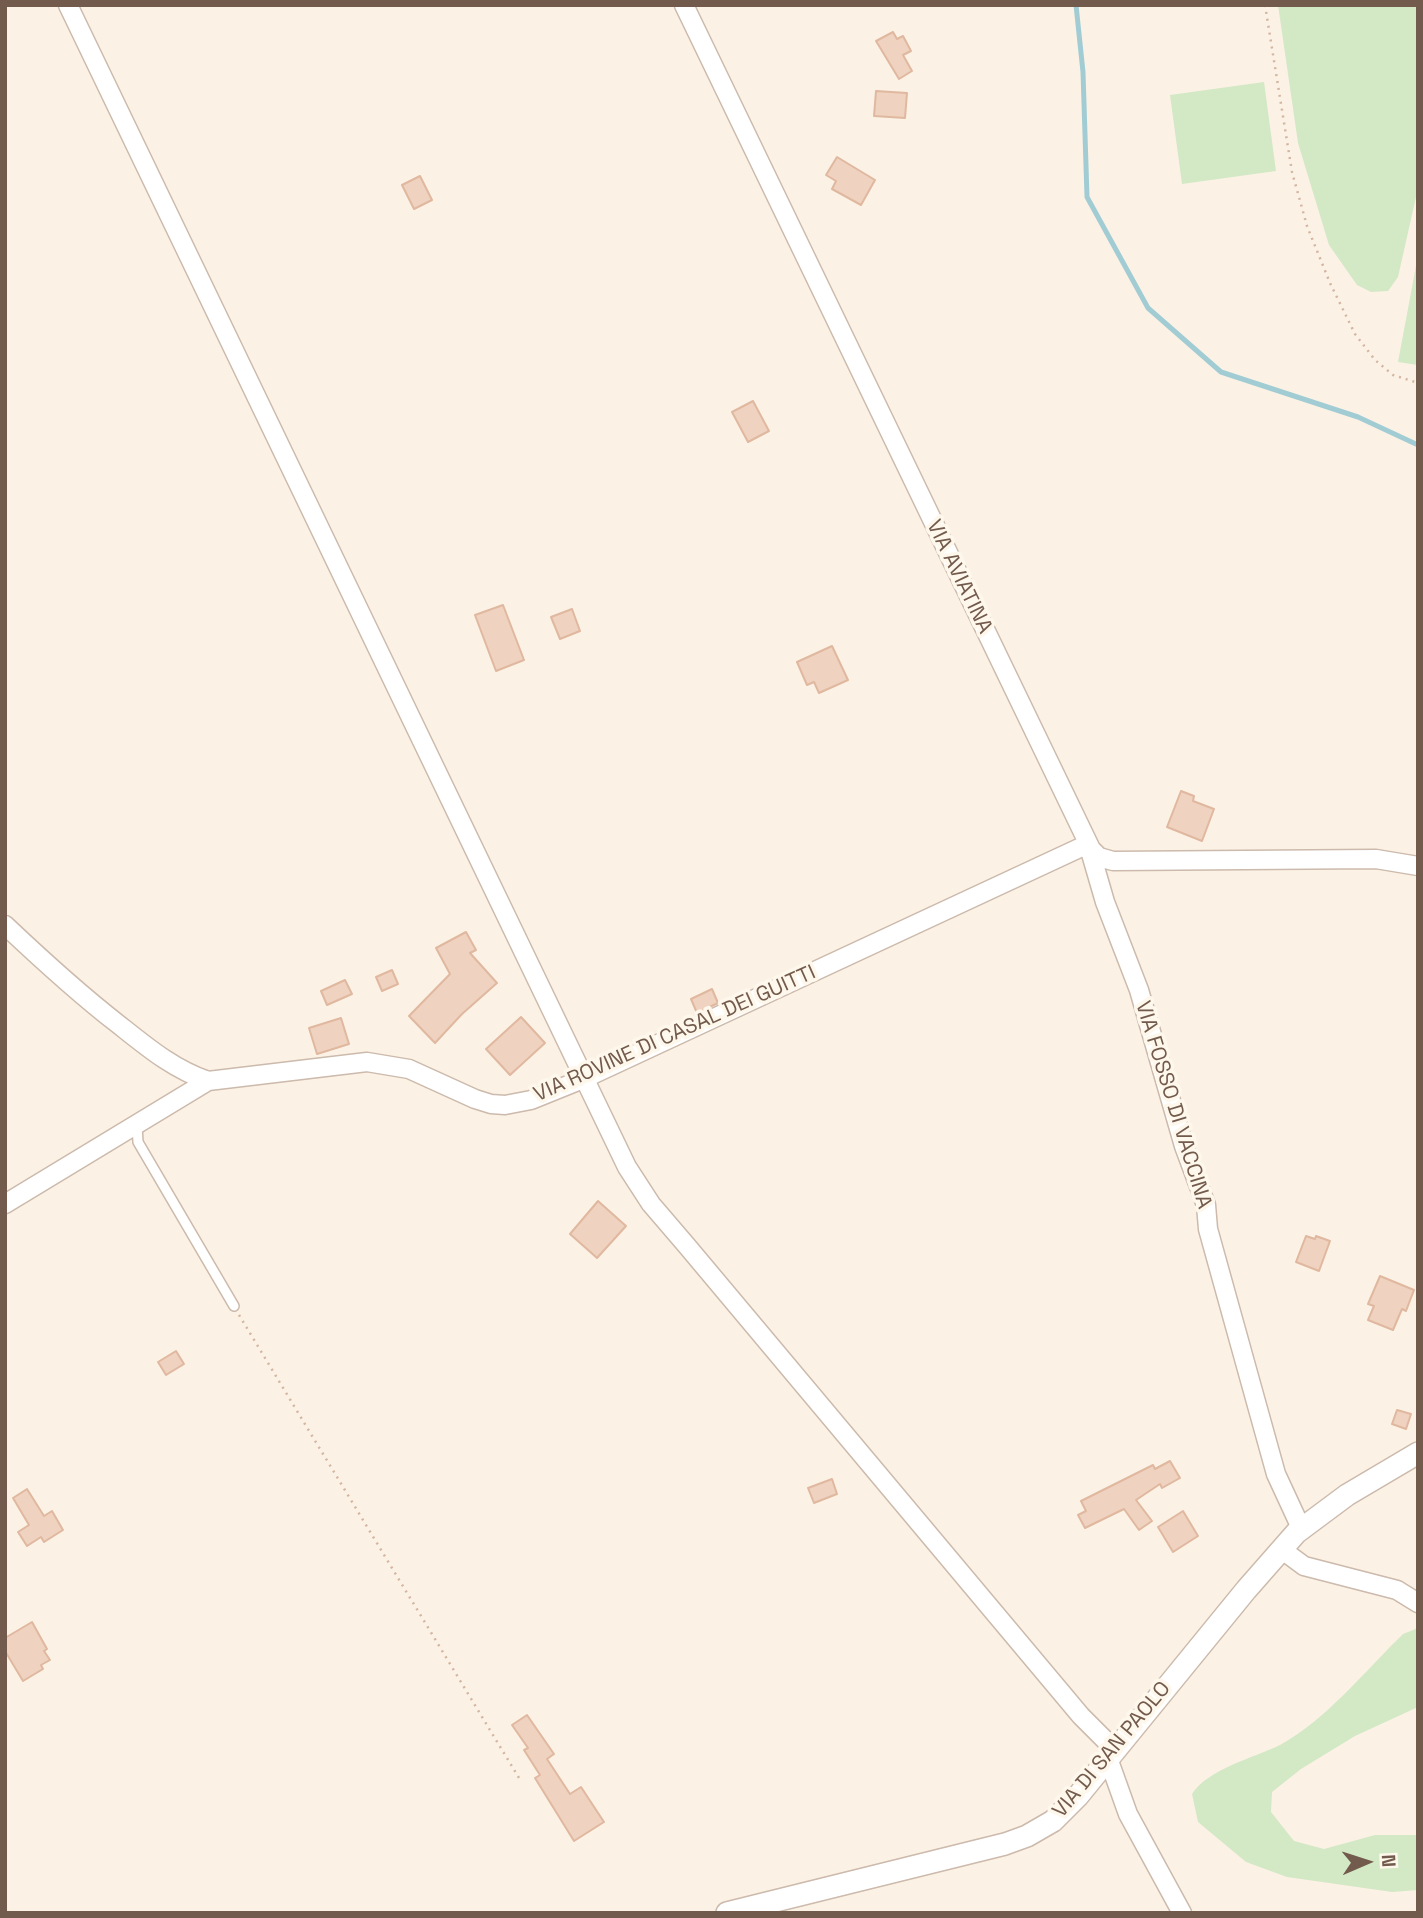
<!DOCTYPE html>
<html>
<head>
<meta charset="utf-8">
<style>
  body { margin:0 }
  #map { position:relative; width:1423px; height:1918px; overflow:hidden; background:#fbf2e5; font-family:"Space Grotesk",sans-serif }
  canvas { display:block }
  .frame { position:absolute; inset:0; border:7px solid #725a4c; pointer-events:none }
  .north { position:absolute; left:1332px; top:1827px; width:70px; height:70px; -webkit-text-stroke:5px #fef7eb; paint-order:stroke; rotate:87deg; font-size:19px; font-weight:700; line-height:28px; text-align:center; color:#725a4c }
  .north::after { content:''; display:block; margin:auto; width:24px; height:32px; background:#725a4c; clip-path:polygon(50% 0,100% 100%,50% 72%,0 100%) }
</style>
</head>
<body>
<div id="map">
<canvas width="1423" height="1918"></canvas>
<div class="frame"></div>
<div class="north">N</div>
</div>
<script>
const ctx = document.querySelector('canvas').getContext('2d');
ctx.lineJoin = 'round';
function paint(path, color) { ctx.fillStyle = color; ctx.fill(path, 'evenodd'); }
function strokePath(path, color, width, dash) { ctx.strokeStyle = color; ctx.lineWidth = width; ctx.lineCap = dash ? 'butt' : 'round'; ctx.setLineDash(dash || []); ctx.stroke(path); }
function drawText(font, color, halo, rows, align = 'center') {
  ctx.font = font + ' "Space Grotesk",sans-serif'; ctx.lineWidth = 7; ctx.setLineDash([]); ctx.textBaseline = 'middle'; ctx.strokeStyle = halo; ctx.fillStyle = color; for (const [text, x, y, turn = 0] of rows) {
    ctx.save(); ctx.translate(x, y); ctx.rotate((+turn || 0) * Math.PI / 180); ctx.textAlign = isNaN(turn) ? turn : align; if (halo) ctx.strokeText(text, 0, 0); ctx.fillText(text, 0, 0); ctx.restore();
  }
}
const green = new Path2D(`
  M1278 5H1418V188L1398 277 1388 291 1371 292 1357 285 1329 245 1298 143Z
  M1264 82 1276 171 1182 184 1170 95Z
  M1418 255V365L1398 362Z
  M1418 1628V1707L1355 1736 1301 1769 1272 1792 1271 1812 1294 1841 1324 1849 1375 1835H1418V1890L1392 1892 1287 1877 1246 1862 1198 1822 1192 1794C1208 1769 1253 1758 1280 1745 1326 1720 1366 1670 1403 1634Z`);
const stream = new Path2D(`
  M1076 5 1083 72 1087 197 1148 308 1221 372 1358 417 1418 445`);
const building = new Path2D(`
  M893 32 897 39 903 36 911 51 903 55 912 71 899 79 876 41Z
  M876 91 907 93 905 118 874 116Z
  M837 157 875 180 861 205 832 189 836 181 826 175Z
  M420 176 432 200 414 209 402 185Z
  M753 401 769 431 748 442 732 412Z
  M503 605 524 660 496 671 475 615Z
  M572 609 580 631 560 639 551 617Z
  M832 646 848 680 819 693 814 682 807 685 797 662Z
  M1181 791 1194 796 1193 801 1214 809 1202 841 1167 827Z
  M466 932 476 950 470 953 497 983 462 1014 435 1043 409 1016 450 974 436 948Z
  M392 970 398 984 382 991 376 977Z
  M345 980 352 994 327 1005 321 991Z
  M712 989 718 1003 697 1013 691 999Z
  M521 1017 545 1043 510 1075 486 1049Z
  M341 1018 349 1044 317 1054 309 1028Z
  M598 1201 626 1226 597 1258 570 1234Z
  M1306 1236 1315 1239 1316 1236 1330 1241 1319 1271 1296 1262Z
  M1380 1276 1414 1290 1406 1311 1402 1309 1393 1330 1368 1320 1374 1306 1368 1304Z
  M176 1351 184 1364 166 1375 158 1362Z
  M1397 1410 1411 1414 1406 1429 1392 1424Z
  M1170 1461 1180 1478 1162 1488 1160 1484 1136 1500 1152 1521 1139 1530 1124 1509 1085 1528 1078 1515 1086 1511 1081 1501 1153 1465 1155 1469Z
  M832 1479 837 1494 814 1503 808 1488Z
  M27 1489 44 1516 52 1511 63 1530 44 1542 41 1537 27 1546 18 1532 29 1525 13 1498Z
  M1183 1511 1198 1536 1173 1552 1158 1527Z
  M32 1622 47 1649 44 1651 50 1660 41 1665 43 1669 23 1681 5 1651V1638Z
  M527 1715 554 1754 547 1759 570 1794 581 1787 604 1822 574 1841 535 1778 540 1775 524 1750 528 1748 512 1725Z`);
const path = new Path2D(`
  M1265 5 1292 172 1307 226 1330 283 1355 334 1375 360 1393 375 1418 383
  M239 1315 519 1778`);
const service = new Path2D(`
  M137 1125 138 1142 234 1306`);
const minor = new Path2D(`
  M68 5 627 1167 651 1204 687 1246 1081 1716 1115 1750
  M684 5 1091 849 1099 857 1113 861 1376 859 1418 866
  M1089 847 1105 902 1139 990 1184 1146 1206 1205 1208 1229 1276 1474 1301 1528
  M5 925C42 960 78 993 118 1024 147 1047 173 1069 208 1081L367 1062 409 1069 475 1099 491 1104 505 1105 531 1100 583 1079 1088 844
  M5 1204 208 1081
  M1281 1549 1304 1566 1397 1590 1418 1603
  M1108 1758 1128 1814 1182 1913`);
const tertiary = new Path2D(`
  M727 1913 1005 1844 1027 1836 1053 1821 1078 1796 1246 1590 1296 1533 1347 1495 1418 1453`);
const streetNames = [
  ["VIA AVIATINA",959,577,64],
  ["VIA ROVINE DI CASAL DEI GUITTI",675,1034,-24],
  ["VIA FOSSO DI VACCINA",1173,1105,73],
  ["VIA DI SAN PAOLO",1112,1750,-50]
];
paint(green, '#d3e8c5');
strokePath(stream, '#a2ccd4', 5);
paint(building, '#efd2bf');
strokePath(building, '#e0b8a0', 2);
strokePath(service, '#ccbaac', 12);
strokePath(minor, '#ccbaac', 21);
strokePath(tertiary, '#ccbaac', 24);
strokePath(path, '#d3b5a2', 2.5, [2, 5]);
strokePath(service, '#fff', 9);
strokePath(minor, '#fff', 18);
strokePath(tertiary, '#fff', 21);
drawText('21px', '#725a4c', '#fef7eb', streetNames);
</script>
</body>
</html>
